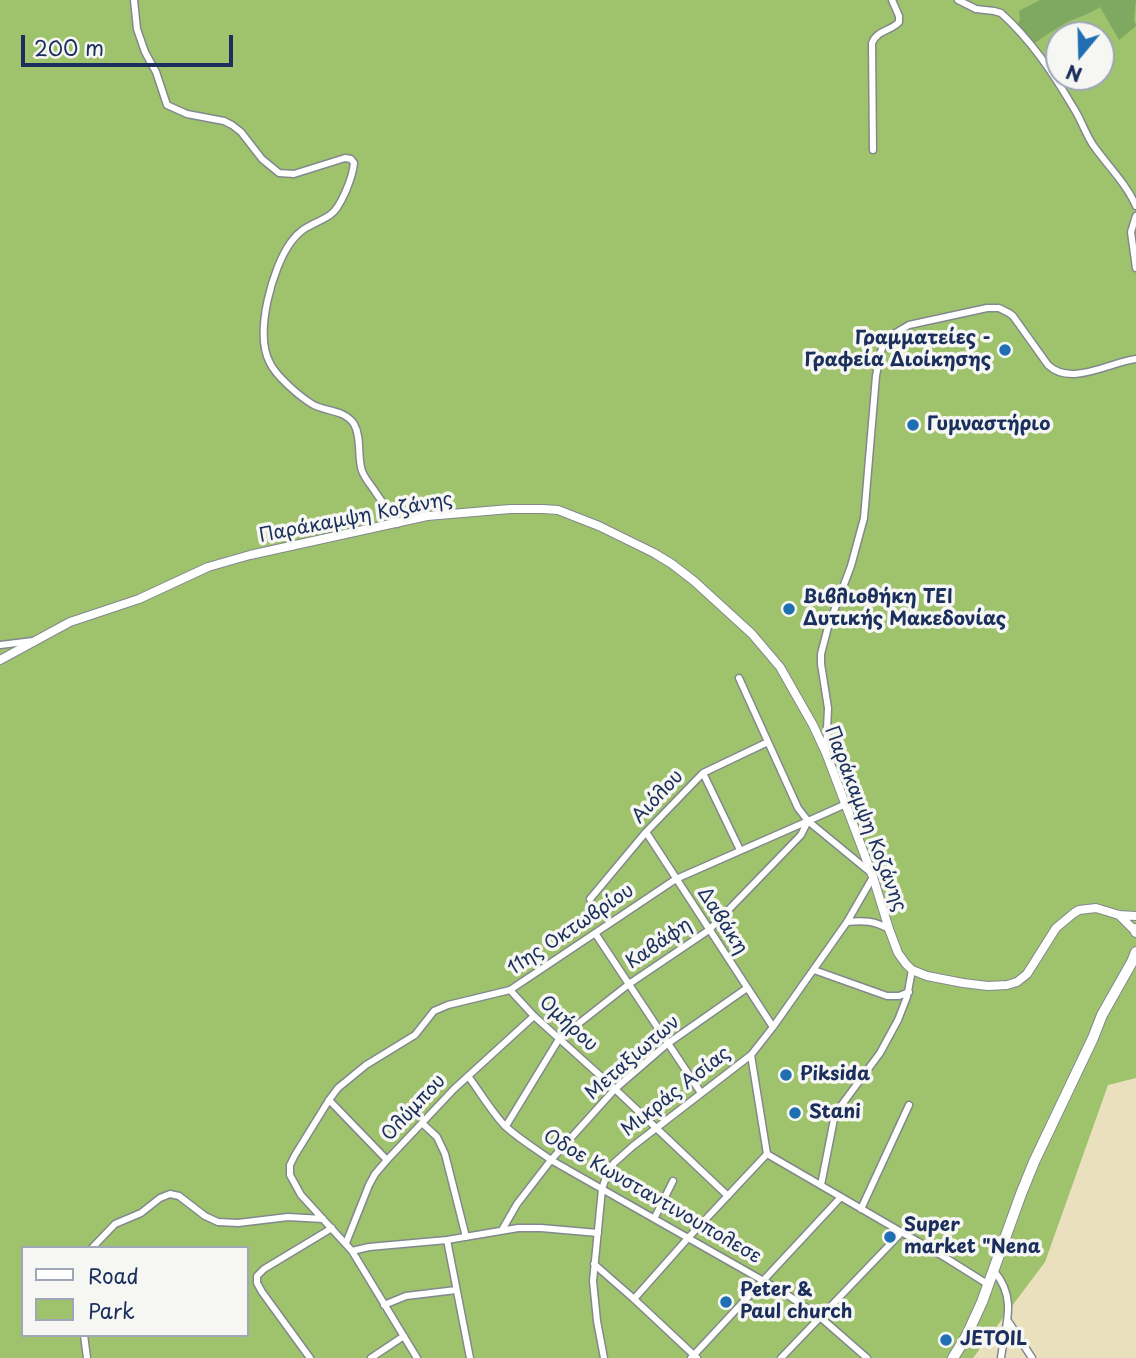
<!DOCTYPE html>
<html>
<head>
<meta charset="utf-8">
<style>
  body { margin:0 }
  #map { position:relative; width:1136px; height:1358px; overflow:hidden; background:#eae0bd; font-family:"Playpen Sans",sans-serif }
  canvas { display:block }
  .legend { position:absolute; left:21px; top:1246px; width:228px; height:91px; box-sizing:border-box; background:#f6f6f2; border:2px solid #9ea6b7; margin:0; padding:9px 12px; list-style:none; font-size:21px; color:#1b2f5e }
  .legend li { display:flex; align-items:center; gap:14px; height:35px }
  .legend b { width:35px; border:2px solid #9ea6b7 }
  .north { position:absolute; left:1045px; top:21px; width:70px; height:70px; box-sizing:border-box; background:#f6f6f2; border:2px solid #9ea6b7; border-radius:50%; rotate:199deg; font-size:19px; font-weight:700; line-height:28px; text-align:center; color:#1b2f5e }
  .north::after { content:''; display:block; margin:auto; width:24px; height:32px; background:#1f6fb2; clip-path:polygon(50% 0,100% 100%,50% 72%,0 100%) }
  .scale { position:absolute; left:21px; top:35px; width:212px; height:32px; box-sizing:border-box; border:4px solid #1b2f5e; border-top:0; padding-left:9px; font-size:21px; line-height:24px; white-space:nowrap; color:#1b2f5e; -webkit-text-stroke:5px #f6f6f2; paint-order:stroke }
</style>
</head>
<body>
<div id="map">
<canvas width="1136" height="1358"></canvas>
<ul class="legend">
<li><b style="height:9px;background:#fff"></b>Road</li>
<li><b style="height:19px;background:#9fc26c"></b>Park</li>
</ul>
<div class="north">N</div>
<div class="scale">200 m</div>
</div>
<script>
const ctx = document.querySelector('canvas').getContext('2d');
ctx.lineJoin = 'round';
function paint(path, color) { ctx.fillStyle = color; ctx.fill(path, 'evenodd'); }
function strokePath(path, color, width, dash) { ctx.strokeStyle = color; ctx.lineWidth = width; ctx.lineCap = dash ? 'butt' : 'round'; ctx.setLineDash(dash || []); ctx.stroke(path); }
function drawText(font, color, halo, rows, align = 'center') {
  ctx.font = font + ' "Playpen Sans",sans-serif'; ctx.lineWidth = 7; ctx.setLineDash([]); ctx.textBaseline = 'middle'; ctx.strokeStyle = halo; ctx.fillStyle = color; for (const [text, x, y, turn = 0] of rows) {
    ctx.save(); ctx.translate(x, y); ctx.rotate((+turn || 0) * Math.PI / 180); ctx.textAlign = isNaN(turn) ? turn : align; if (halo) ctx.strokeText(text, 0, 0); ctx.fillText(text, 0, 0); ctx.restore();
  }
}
const green = new Path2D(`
  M0 0H1136V1078L1108 1085 1045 1262 973 1358H0ZM1059 35H1101V77H1059ZM23 1248H247V1335H23Z`);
const forest = new Path2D(`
  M1040 0H1136L1134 19 1136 26 1119 40 1100 7C1089 15 1076 17 1064 24 1054 30 1044 36 1035 43L1018 24 1020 19 1019 11Z`);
const street = new Path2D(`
  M134 0 137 29 145 52 156 72 167 105 187 114 224 121 232 125 241 132 262 159 279 173 294 174 345 158 351 159 354 163C353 176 341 208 330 215 315 225 303 225 291 242 272 268 254 334 270 363 276 376 299 396 312 404 325 412 344 409 354 424 362 438 357 456 362 471 365 479 371 485 376 493 383 503 390 513 397 524
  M958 0 976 9 994 11 1001 13C1031 40 1053 73 1073 107 1081 119 1085 133 1093 145 1107 165 1126 183 1136 206
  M873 150 872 43C877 30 891 31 899 22V16L892 0
  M1136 216 1131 232 1136 268
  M0 645 33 641
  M739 678 798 808 808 821 870 872
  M826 751 828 708 821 664V654L828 627 851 566 864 518 876 376 880 354 883 346 892 335 909 325 987 308H999L1009 313 1013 316 1048 365C1071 387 1110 362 1136 359
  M703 773 740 850
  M646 832 773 1027
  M590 899 646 832 703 773 768 742
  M847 922C863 920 875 921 889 929
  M595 933 701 1093
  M814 970 887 996H899L909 992
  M510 990 534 1016 615 1089 728 1196
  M751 1055 767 1154
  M468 1076C480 1092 491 1111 505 1126 519 1139 536 1149 551 1160L783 1292 820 1317 867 1358
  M329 1100 387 1160
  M422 1123 437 1137 445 1154 466 1237
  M506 1126 559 1039 629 984 709 930 801 835 808 821 846 804
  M767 1154 946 1258 989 1285
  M821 1185 835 1114 880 1053 898 1020 907 997 912 970
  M861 1209 909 1105
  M655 1217 673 1181
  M502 1230 517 1204 551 1160 615 1089 667 1044 747 988
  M447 1240 470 1358
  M346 1243 369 1185 375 1174 387 1160 454 1089 534 1016
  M92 1248 115 1224 141 1213 160 1198 170 1194 179 1196 205 1216 218 1222 238 1223 288 1217 323 1219
  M352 1251 369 1247 447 1240 518 1228H541L598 1233
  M594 1264 634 1299 697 1358
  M994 1271C1018 1299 1005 1325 1001 1358
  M634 1299 689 1237 767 1154
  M384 1305 406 1296 456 1290
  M1008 1321 1032 1358
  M84 1335 87 1358
  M310 1358 262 1292 257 1283V1276L264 1269 332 1228
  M371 1358 404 1336
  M417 1358 352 1251 301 1195 290 1175V1165L295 1155 329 1100 338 1088 366 1065 415 1035 434 1011 448 1005 510 990 676 879 808 821
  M604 1358 597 1321 593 1281 602 1189 608 1171 614 1163 633 1146 751 1055 773 1027 847 922 873 877
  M691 1358 841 1197
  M781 1358 901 1233`);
const secondary = new Path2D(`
  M0 660 70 622 139 599 208 567 250 555 427 516 510 509H543L558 510 599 526 654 553 672 564 694 581 752 634 780 667 813 725 826 753 873 877 889 929 898 953 906 964 912 970 927 976 963 983 988 986 1007 985 1017 982 1027 974 1056 928 1074 913 1079 910 1096 908 1119 915 1136 916
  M1119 915 1136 932`);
const primary = new Path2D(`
  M1136 929V932
  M953 1358 966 1337 982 1302 1021 1194 1034 1162 1093 1038 1102 1015 1132 962 1136 952`);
const markers = [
  [1005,350,7,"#1f6fb2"],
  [913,425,7,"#1f6fb2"],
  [789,609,7,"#1f6fb2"],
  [786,1075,7,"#1f6fb2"],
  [795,1113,7,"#1f6fb2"],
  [890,1237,7,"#1f6fb2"],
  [726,1302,7,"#1f6fb2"],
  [946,1340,7,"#1f6fb2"]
];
const poiNames = [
  ["Γραμματείες -",991,339,"right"],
  ["Γραφεία Διοίκησης",991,361,"right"],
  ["Γυμναστήριο",927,425],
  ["Βιβλιοθήκη ΤΕΙ",803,598],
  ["Δυτικής Μακεδονίας",803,620],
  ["Piksida",800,1075],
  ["Stani",809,1113],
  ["Super",904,1226],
  ["market \"Nena",904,1248],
  ["Peter &",740,1291],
  ["Paul church",740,1313],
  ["JETOIL",960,1340]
];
const streetNames = [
  ["Παράκαμψη Κοζάνης",356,518,-11],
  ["Αιόλου",658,797,-47],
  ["Παράκαμψη Κοζάνης",865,819,69],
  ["Δαβάκη",722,921,57],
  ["11ης Οκτωβρίου",571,930,-34],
  ["Καβάφη",659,944,-34],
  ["Ομήρου",568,1024,43],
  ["Μεταξιωτων",633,1058,-41],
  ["Μικράς Ασίας",676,1092,-38],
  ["Ολύμπου",414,1108,-47],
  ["Oδοε Κωνσταντινουπολεσε",652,1197,30]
];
paint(green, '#9fc26c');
paint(forest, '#7fa860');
strokePath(street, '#82888e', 9);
strokePath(secondary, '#82888e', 10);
strokePath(primary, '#82888e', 12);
strokePath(street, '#fff', 6);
strokePath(secondary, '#fff', 8);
strokePath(primary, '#fff', 10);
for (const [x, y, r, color] of markers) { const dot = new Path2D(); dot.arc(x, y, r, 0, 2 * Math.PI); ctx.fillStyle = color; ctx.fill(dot); strokePath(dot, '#f6f6f2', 2.5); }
drawText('bold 19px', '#1b2f5e', '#f6f6f2', poiNames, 'left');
drawText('19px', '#1b2f5e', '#f6f6f2', streetNames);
</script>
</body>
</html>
